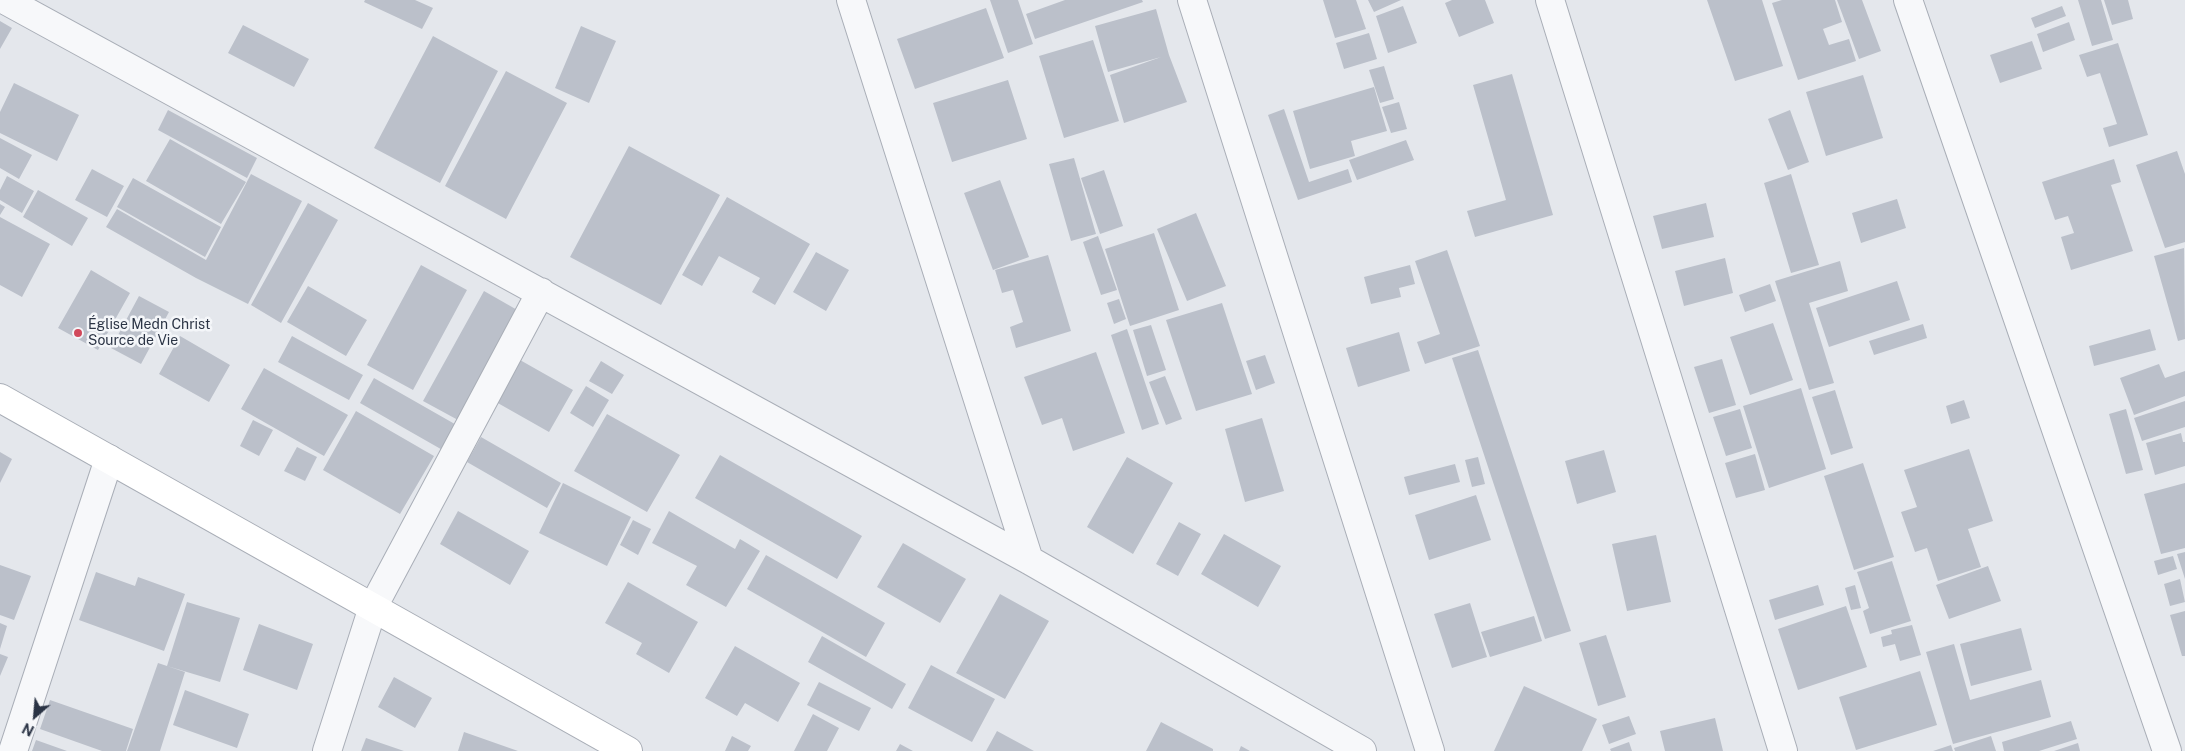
<!DOCTYPE html>
<html>
<head>
<meta charset="utf-8">
<style>
  body { margin:0 }
  #map { position:relative; width:2185px; height:751px; overflow:hidden; background:#e4e7ec; font-family:"Public Sans",sans-serif }
  canvas { display:block }
  .north { position:absolute; left:10px; top:691px; width:50px; height:50px; -webkit-text-stroke:4px #f4f6f9; paint-order:stroke; rotate:207deg; font-size:14px; font-weight:700; line-height:20px; text-align:center; color:#2b3445 }
  .north::after { content:''; display:block; margin:auto; width:18px; height:22px; background:#2b3445; clip-path:polygon(50% 0,100% 100%,50% 72%,0 100%) }
</style>
</head>
<body>
<div id="map">
<canvas width="2185" height="751"></canvas>
<div class="north">N</div>
</div>
<script>
const ctx = document.querySelector('canvas').getContext('2d');
ctx.lineJoin = 'round';
function paint(path, color) { ctx.fillStyle = color; ctx.fill(path, 'evenodd'); }
function strokePath(path, color, width, dash) { ctx.strokeStyle = color; ctx.lineWidth = width; ctx.lineCap = dash ? 'butt' : 'round'; ctx.setLineDash(dash || []); ctx.stroke(path); }
function drawText(font, color, halo, rows, align = 'center') {
  ctx.font = font + ' "Public Sans",sans-serif'; ctx.lineWidth = 5; ctx.setLineDash([]); ctx.textBaseline = 'middle'; ctx.strokeStyle = halo; ctx.fillStyle = color; for (const [text, x, y, turn = 0] of rows) {
    ctx.save(); ctx.translate(x, y); ctx.rotate((+turn || 0) * Math.PI / 180); ctx.textAlign = isNaN(turn) ? turn : align; if (halo) ctx.strokeText(text, 0, 0); ctx.fillText(text, 0, 0); ctx.restore();
  }
}
const building = new Path2D(`
  M365 0H415L433 8 422 29 364 2Z
  M990 0H1018L1033 44 1008 53Z
  M1065 0H1142L1143 2 1035 39 1026 14Z
  M1323 0H1356L1366 29 1335 38Z
  M1368 0H1401L1374 12Z
  M1452 0H1485L1494 23 1459 37 1445 3Z
  M1707 0H1762L1783 66 1735 81Z
  M1782 0H1835L1842 22 1823 29 1829 45 1849 39 1856 61 1798 80 1772 3Z
  M1837 0H1862L1881 51 1859 59Z
  M2078 0H2101L2113 40 2092 46Z
  M2104 0H2128L2133 19 2112 25Z
  M1403 6 1417 43 1388 53 1376 16Z
  M2062 6 2066 16 2035 28 2031 18Z
  M986 8 1004 58 915 89 897 39Z
  M1156 9 1169 55 1187 102 1124 123 1110 75 1161 57 1108 72 1095 26Z
  M0 21 12 28 0 49Z
  M2069 22 2075 40 2043 52 2037 34Z
  M243 25 309 59 294 87 228 53Z
  M581 26 616 41 589 103 555 88Z
  M1369 33 1377 59 1344 69 1336 43Z
  M433 36 498 71 440 183 374 148Z
  M1093 40 1119 121 1064 138 1039 56Z
  M2032 41 2042 69 2000 83 1990 55Z
  M2118 43 2148 135 2109 147 2103 128 2117 124 2100 73 2087 77 2079 55Z
  M1384 66 1394 99 1380 103 1369 70Z
  M506 71 567 103 506 219 445 186Z
  M1512 74 1553 215 1475 237 1467 211 1506 200 1473 85Z
  M1863 75 1883 138 1826 156 1806 92Z
  M1008 80 1027 139 952 162 933 103Z
  M14 83 79 115 57 161 0 133V112Z
  M1374 87 1387 131 1351 141 1355 156 1310 169 1293 111Z
  M1399 102 1407 129 1391 133 1382 107Z
  M1284 109 1309 182 1348 169 1352 182 1298 200 1268 115Z
  M168 110 257 158 247 178 158 130Z
  M1790 110 1809 162 1788 170 1768 119Z
  M0 138 32 155 19 179 0 168Z
  M170 139 246 182 221 224 146 181Z
  M1406 140 1414 160 1357 180 1349 160Z
  M629 146 720 195 661 305 570 257Z
  M2177 151 2185 174V242L2165 248 2136 165Z
  M1074 158 1096 234 1071 241 1049 164Z
  M2114 159 2121 182 2111 185 2133 251 2071 270 2061 237 2074 233 2068 216 2055 220 2042 182Z
  M92 169 124 186 107 217 75 200Z
  M1104 170 1123 226 1100 234 1081 178Z
  M251 174 302 201 248 304 196 278 106 227 117 209 206 260Z
  M1791 174 1819 265 1791 273 1764 183Z
  M7 176 34 191 22 213 0 200V190Z
  M133 178 221 227 205 257 117 207Z
  M1000 180 1029 257 993 270 964 193Z
  M38 190 88 218 72 246 23 217Z
  M727 197 810 244 775 305 752 292 760 278 719 256 702 286 682 275Z
  M1897 199 1906 228 1861 243 1852 213Z
  M308 203 338 220 281 323 251 305Z
  M1706 203 1714 237 1662 249 1653 216Z
  M0 204 5 207 0 215Z
  M1196 213 1226 286 1187 301 1157 229Z
  M0 217 50 244 22 297 0 285Z
  M1154 233 1179 310 1130 326 1105 249Z
  M1098 236 1117 290 1101 295 1083 242Z
  M2184 248 2185 339 2178 341 2154 256Z
  M1447 250 1480 346 1425 364 1417 342 1440 334 1415 261Z
  M816 252 849 270 826 311 793 292Z
  M1048 255 1071 331 1016 348 1010 327 1023 322 1013 290 1002 293 995 270Z
  M1725 258 1733 293 1684 306 1675 271Z
  M1840 261 1848 291 1809 303 1834 383 1809 390 1775 281Z
  M421 265 467 290 413 390 367 365Z
  M1410 265 1415 284 1399 288 1401 297 1371 304 1364 277Z
  M91 270 130 293 98 350 58 328Z
  M1897 281 1910 320 1829 347 1816 308Z
  M1770 284 1776 301 1745 312 1739 295Z
  M308 286 367 320 346 356 287 322Z
  M484 291 519 311 458 420 423 401Z
  M139 296 169 312 141 364 111 348Z
  M1119 299 1126 319 1114 324 1107 303Z
  M1222 303 1252 394 1196 411 1166 320Z
  M1773 323 1793 380 1750 395 1730 337Z
  M1923 324 1927 338 1874 355 1869 341Z
  M1151 325 1166 370 1147 376 1133 330Z
  M1127 329 1159 424 1142 430 1111 335Z
  M2150 329 2156 350 2094 366 2089 346Z
  M1399 332 1410 371 1358 387 1346 348Z
  M180 336 230 365 209 402 159 374Z
  M292 336 363 375 349 400 278 362Z
  M1478 350 1571 631 1545 639 1452 358Z
  M1096 352 1125 433 1073 451 1062 418 1042 425 1024 377Z
  M1265 355 1275 383 1256 390 1246 361Z
  M1722 359 1736 405 1709 413 1694 367Z
  M520 360 573 390 549 432 496 402Z
  M601 361 624 375 612 394 589 381Z
  M2159 364 2165 378 2185 371V396L2134 415 2120 378Z
  M264 368 348 415 324 456 241 409Z
  M1165 376 1182 419 1166 425 1149 382Z
  M374 378 460 427 446 452 360 403Z
  M586 386 609 400 593 427 570 413Z
  M1801 388 1826 469 1769 488 1743 406Z
  M1835 390 1853 448 1831 455 1812 397Z
  M1964 400 1970 418 1951 424 1946 406Z
  M2185 401V427L2142 441 2134 418Z
  M1740 409 1752 448 1726 456 1713 417Z
  M2126 409 2143 470 2126 474 2109 414Z
  M356 411 434 456 400 514 323 470Z
  M607 414 680 455 647 512 574 471Z
  M1262 418 1284 491 1245 502 1225 429Z
  M253 420 273 430 259 456 240 446Z
  M2181 433 2183 442H2185V466L2155 475 2146 443Z
  M481 437 561 483 547 508 467 462Z
  M297 447 317 457 305 481 284 471Z
  M1969 449 1993 521 1968 529 1981 567 1938 581 1927 548 1915 552 1901 512 1917 507 1904 470Z
  M1604 450 1616 492 1577 504 1565 461Z
  M0 452 12 459 0 483Z
  M1755 454 1765 490 1736 498 1725 463Z
  M720 455 862 536 837 579 695 498Z
  M1127 457 1173 483 1133 554 1087 527Z
  M1478 457 1485 484 1472 487 1465 460Z
  M1863 463 1894 557 1854 570 1824 476Z
  M1455 464 1460 482 1409 495 1404 477Z
  M563 483 631 517 607 566 539 533Z
  M2185 483V548L2161 554 2144 494Z
  M1476 495 1491 540 1429 560 1415 515Z
  M458 511 529 551 510 585 440 544Z
  M669 511 735 549 740 539 760 551 726 607 686 585 697 566 652 543Z
  M633 520 651 529 638 555 620 545Z
  M1179 522 1201 534 1178 576 1156 564Z
  M1224 534 1281 566 1258 607 1201 574Z
  M1656 535 1671 602 1627 611 1612 544Z
  M903 543 966 579 940 623 877 587Z
  M2185 552V579L2177 554Z
  M766 555 885 623 866 657 747 589Z
  M2173 556 2177 569 2158 575 2154 561Z
  M1892 561 1911 621 1870 634 1863 611 1869 608 1857 572Z
  M0 565 31 576 14 620 0 615Z
  M1988 566 2001 601 1949 619 1936 585Z
  M96 572 135 586 138 577 185 594 164 651 79 620Z
  M2180 579 2185 602 2170 606 2164 584Z
  M628 582 698 622 669 673 636 654 642 643 605 623Z
  M1818 585 1824 605 1775 620 1769 600Z
  M1855 585 1861 608 1851 610 1845 588Z
  M1000 594 1049 621 1005 699 956 673Z
  M187 602 240 618 220 682 167 666Z
  M1470 603 1487 657 1452 668 1434 614Z
  M1846 606 1867 667 1798 690 1778 629Z
  M2185 611V656H2182L2170 615Z
  M1534 616 1542 641 1490 657 1481 632Z
  M0 623 7 626 0 649Z
  M259 624 313 644 297 690 243 670Z
  M1912 625 1921 655 1900 661 1895 644 1883 647 1881 637 1892 634 1891 630Z
  M2021 628 2032 670 1971 686 1960 644Z
  M1606 635 1626 697 1598 706 1579 643Z
  M822 636 906 684 892 709 808 662Z
  M1954 644 1970 700 2041 680 2051 717 1953 744 1926 652Z
  M735 646 800 683 778 722 745 703 737 716 705 698Z
  M0 654 8 657 0 676Z
  M158 663 185 672 160 751H127Z
  M931 665 995 699 972 742 908 708Z
  M1920 671 1937 725 1856 750 1839 697Z
  M394 677 432 698 415 728 378 707Z
  M819 682 871 708 859 731 807 705Z
  M1524 686 1597 719 1582 751H1494Z
  M185 690 249 714 237 748 173 725Z
  M50 700 133 729 126 751H102L40 729Z
  M813 714 839 728 827 751H794Z
  M1629 716 1636 734 1609 744 1602 725Z
  M1715 718 1723 751H1665L1660 731Z
  M2071 721 2077 739 2039 751H2004L2002 742Z
  M1161 722 1213 749V751H1146Z
  M997 731 1034 751H986Z
  M464 732 518 751H458Z
  M732 736 751 746 748 751H725Z
  M1991 736 1996 751H1955L1954 748Z
  M366 738 404 751H361Z
  M36 740 67 751H32Z
  M1629 742 1632 751H1611L1610 749Z
  M2078 743 2080 751H2054Z
  M900 744 913 751H896Z
  M1951 745 1953 751H1933Z
  M1241 746 1250 751H1239Z`);
const street = new Path2D(`
  M5 0 1029 560 1362 751
  M851 0 1029 560
  M1192 0 1430 751
  M1550 0 1783 751
  M1908 0 2167 751
  M13 751 109 459
  M327 751 373 607 541 292`);
const secondary = new Path2D(`
  M0 398 628 751`);
const markers = [
  [78,333,5,"#d1495b"]
];
const poiNames = [
  ["Église Medn Christ",88,325],
  ["Source de Vie",88,341]
];
paint(building, '#bbc0ca');
strokePath(street, '#a9aeb7', 30);
strokePath(secondary, '#a9aeb7', 30);
strokePath(street, '#f7f8fa', 28);
strokePath(secondary, '#fff', 28);
for (const [x, y, r, color] of markers) { const dot = new Path2D(); dot.arc(x, y, r, 0, 2 * Math.PI); ctx.fillStyle = color; ctx.fill(dot); strokePath(dot, '#f4f6f9', 2); }
drawText('14px', '#2b3445', '#f4f6f9', poiNames, 'left');
</script>
</body>
</html>
